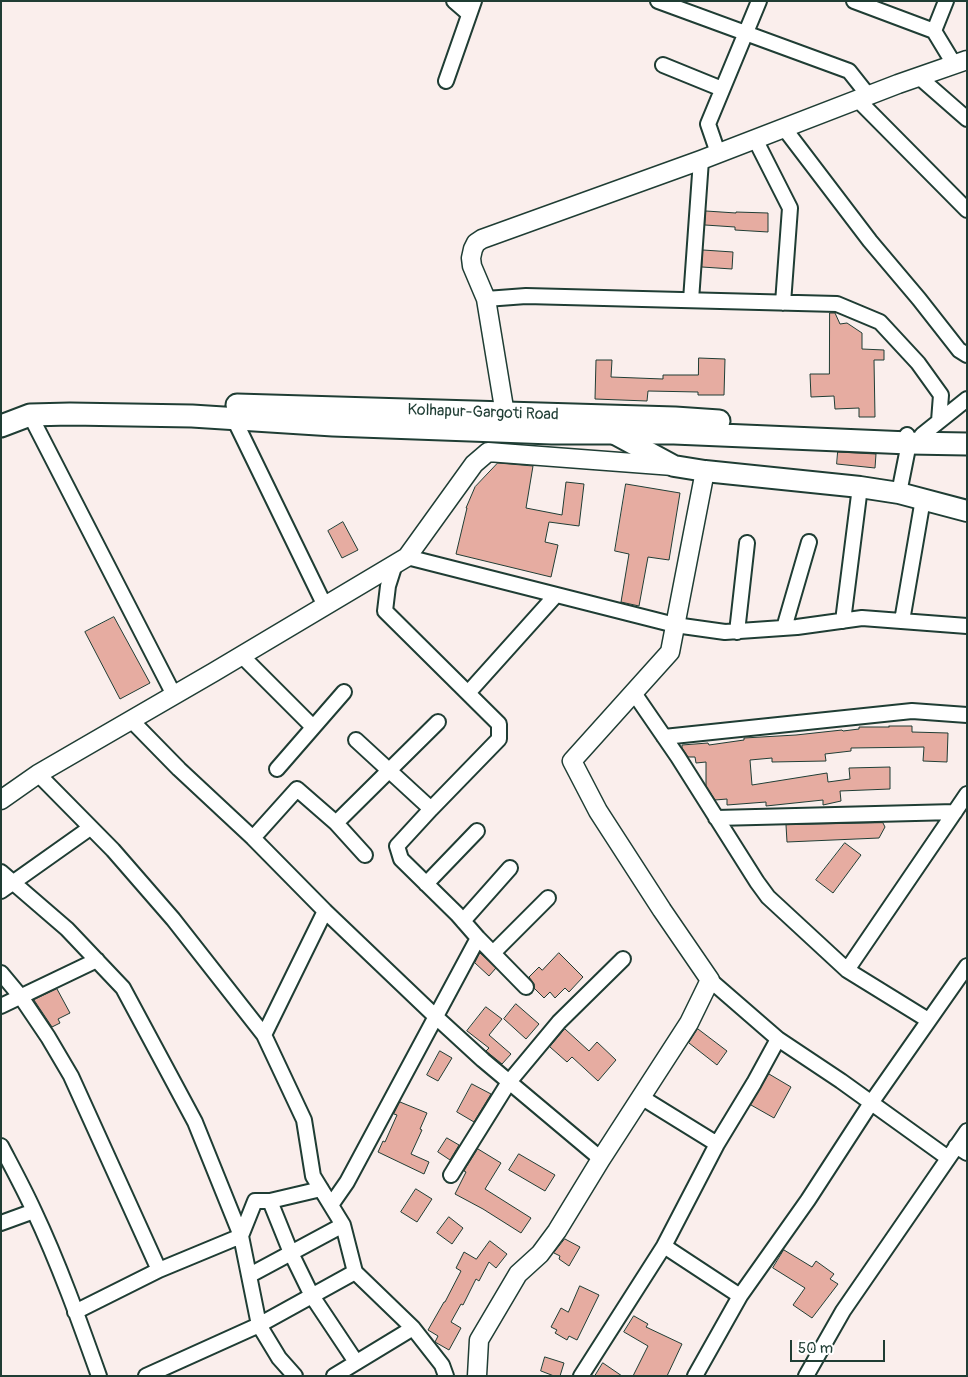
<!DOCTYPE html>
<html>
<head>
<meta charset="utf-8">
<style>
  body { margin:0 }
  #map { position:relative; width:968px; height:1377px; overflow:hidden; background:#faeeec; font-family:Pangolin,sans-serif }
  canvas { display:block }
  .frame { position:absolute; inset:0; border:2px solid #1f3d34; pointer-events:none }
  .scale { position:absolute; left:790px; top:1340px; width:95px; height:22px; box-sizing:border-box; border:2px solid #1f3d34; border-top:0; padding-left:6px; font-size:15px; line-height:18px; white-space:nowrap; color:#1f3d34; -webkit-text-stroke:4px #fff; paint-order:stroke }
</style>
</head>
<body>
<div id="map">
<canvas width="968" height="1377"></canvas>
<div class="frame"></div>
<div class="scale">50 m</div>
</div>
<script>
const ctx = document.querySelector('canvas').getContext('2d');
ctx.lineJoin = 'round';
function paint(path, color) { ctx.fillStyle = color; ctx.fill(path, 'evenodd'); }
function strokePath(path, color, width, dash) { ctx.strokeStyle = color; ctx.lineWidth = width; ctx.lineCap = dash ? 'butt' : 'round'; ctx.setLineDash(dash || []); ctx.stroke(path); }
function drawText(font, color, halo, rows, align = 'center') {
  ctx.font = font + ' Pangolin,sans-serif'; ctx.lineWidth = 4; ctx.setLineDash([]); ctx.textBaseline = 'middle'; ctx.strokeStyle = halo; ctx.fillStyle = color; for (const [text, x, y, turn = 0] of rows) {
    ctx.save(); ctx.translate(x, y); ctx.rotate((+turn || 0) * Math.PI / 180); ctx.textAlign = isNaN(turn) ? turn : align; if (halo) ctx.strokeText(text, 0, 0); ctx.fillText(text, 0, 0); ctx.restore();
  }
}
const building = new Path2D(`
  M706 211 736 213V212L768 213V232L735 230V227L705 225Z
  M703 250 733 252 732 269 702 267Z
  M830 313H835L840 324 847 323 862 333V349L884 350V360H874L875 417H859V408L835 409 834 396 811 397 810 374H829Z
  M699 358 725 359 724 395H698V392L648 391 647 401 595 399 596 360H612L611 377 663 379V375H698Z
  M838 452 876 454 875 468 837 464Z
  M498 463 533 466 526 508 562 515 566 482 584 484 579 526 549 522 545 542 558 545 551 577 456 554 467 508H466L475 487Z
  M626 484 680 493 669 560 648 557 639 606 621 602 629 554 615 551Z
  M343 522 358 550 342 558 328 531Z
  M114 617 150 683 120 699 85 632Z
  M889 726H912V732L948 733 947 762 923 761 924 747 851 748V751L825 754 826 761 772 762V758L750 760 752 785 827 773 828 782 850 779 849 768 890 767V789L840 791 841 801 823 805V800L766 806V802L727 805V799L715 800 706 786V762L696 763 695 757H688L682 748V745L708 743 709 745 744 740V738L796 735 842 730 843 731 859 729V727H889Z
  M883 823 885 827 879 838 787 842 786 825Z
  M845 843 861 855 833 893 816 880Z
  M480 953 496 968 489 976 475 963Z
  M559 953 583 977 569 992 565 988 555 998 550 992 544 998 534 988V984L529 977 539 967 542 970Z
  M57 989 70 1013 58 1019 60 1023 52 1027 34 1000Z
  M516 1004 539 1024 526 1039 504 1019Z
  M486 1007 502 1019 489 1035 511 1054 502 1064 486 1051 489 1048 467 1031Z
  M565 1029 589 1051 597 1042 616 1060 598 1081 572 1057 567 1062 550 1047Z
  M698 1029 727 1051 717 1065 689 1043Z
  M440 1051 452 1058 438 1081 427 1075Z
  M769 1074 791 1087 774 1118 751 1105Z
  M472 1084 491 1094 474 1122 457 1112Z
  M400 1102 427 1113 420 1129 422 1130 411 1154 429 1162 424 1174 378 1152 383 1141 385 1142 397 1115 394 1114Z
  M447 1138 459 1145 450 1160 438 1152Z
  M478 1149 501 1163 485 1189 531 1218 521 1233 483 1209 455 1194 466 1172 464 1171 465 1169Z
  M519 1154 555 1175 545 1191 509 1170Z
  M416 1189 432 1199 417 1222 401 1212Z
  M449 1217 463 1228 452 1244 437 1233Z
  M565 1239 580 1247 569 1266 559 1259 560 1256 554 1253Z
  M490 1241 507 1254 496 1268 489 1262 479 1281 476 1279 463 1305 461 1304 451 1322 461 1328 449 1350 435 1342 438 1336 428 1330 444 1302H445L461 1271 456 1268 464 1252 476 1259Z
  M784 1250 812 1267 816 1261 834 1274 830 1279 838 1284 812 1318 793 1305 805 1288 773 1268Z
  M580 1286 599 1295 577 1340 569 1336 567 1340 555 1333 557 1330 551 1327 561 1308 568 1312Z
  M634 1316 648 1324 646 1327 682 1344 667 1376H633L648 1346 624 1332Z
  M545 1357 564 1363 560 1376H554L541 1371Z
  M603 1363 622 1376H595Z`);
const minor = new Path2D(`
  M454 1 469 14
  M658 1 849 71 868 95
  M854 1 934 31 954 64
  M934 31 946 1
  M663 65 722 89
  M919 77 967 119
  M446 81 474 1
  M857 99 967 210
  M784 128 870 241 919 299 959 350 967 355
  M755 139 790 208 783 303
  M718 153 708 124 759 1
  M486 299 526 296 837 304 880 322 918 363 941 395 939 421
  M691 300 701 160
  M30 415 174 695
  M234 419 325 606
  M922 435 967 399
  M899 493 909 443 907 435
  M407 557 675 625 725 632 797 627 862 618 967 626
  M395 564 388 586 385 611 499 724V739L431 809 397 846 401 859 457 914 478 938 526 987
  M843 621 860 487
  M902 621 923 499
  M784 628 809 542
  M737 632 747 543
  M242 656 313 727
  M468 693 556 595
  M634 693 678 757 757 882 768 897 847 970 928 1020
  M131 720 179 769 253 838 325 911 435 1016 483 1060 601 1159
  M664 737 912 711 967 715
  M356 740 431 809
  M277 769 344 692
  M38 774 113 850 173 919 264 1035 304 1120 313 1176 343 1225 355 1272 259 1325 279 1358 295 1376
  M716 818 955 812
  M336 823 438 722
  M253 838 297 789 336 823 365 855
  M1 872 67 929 123 988 195 1122 241 1236 259 1325 146 1376
  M426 884 477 831
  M1 891 90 828
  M463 921 510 868
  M493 953 548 898
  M847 970 967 794
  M1 973 21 997 48 1037 71 1076 159 1270 75 1312
  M1 1006 97 960
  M264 1035 325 911
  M778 1039 841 1081 948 1158
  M641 1097 717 1144
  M1 1146C12 1167 24 1189 34 1211 59 1264 79 1320 99 1376
  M956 1146 967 1153
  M451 1175 509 1082 559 1022 623 959
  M270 1201 291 1253 312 1296 356 1362
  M331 1205 347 1182 478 938
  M1 1223 34 1211
  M664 1246 740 1296
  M159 1270 241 1236 255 1201H270L321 1189
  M355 1272 413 1328 442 1365 446 1376
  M250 1275 343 1225
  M334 1376 413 1328
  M581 1376 664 1246 717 1144 754 1083 778 1039 710 980
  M695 1376 740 1296 808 1200 871 1103 967 966
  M806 1376 843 1311 967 1131`);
const tertiary = new Path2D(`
  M501 426 505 414 486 299 472 266 471 258 473 249 476 243 482 239 701 160 898 84 967 60
  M1 800 38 774 214 672 407 557 474 464 488 452 673 466
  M477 1376 479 1340 518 1274 540 1254 557 1231 601 1159 689 1023 710 980 662 910 598 811 572 761 670 652 705 471`);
const secondary = new Path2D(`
  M613 433 674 466 705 471 860 487 899 493 967 511`);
const primary = new Path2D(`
  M237 405 675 418 719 421
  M1 426 30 415 70 414 192 416 333 425 552 433H674L909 443 967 444`);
const streetNames = [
  ["Kolhapur-Gargoti Road",483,413,2]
];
paint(building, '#e6aca1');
strokePath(building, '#1f3d34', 1);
strokePath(minor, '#1f3d34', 18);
strokePath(tertiary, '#1f3d34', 21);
strokePath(secondary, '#1f3d34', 24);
strokePath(primary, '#1f3d34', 25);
strokePath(minor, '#fff', 14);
strokePath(tertiary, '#fff', 18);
strokePath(secondary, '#fff', 20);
strokePath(primary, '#fff', 21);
drawText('16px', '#1f3d34', '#fff', streetNames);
</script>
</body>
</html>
